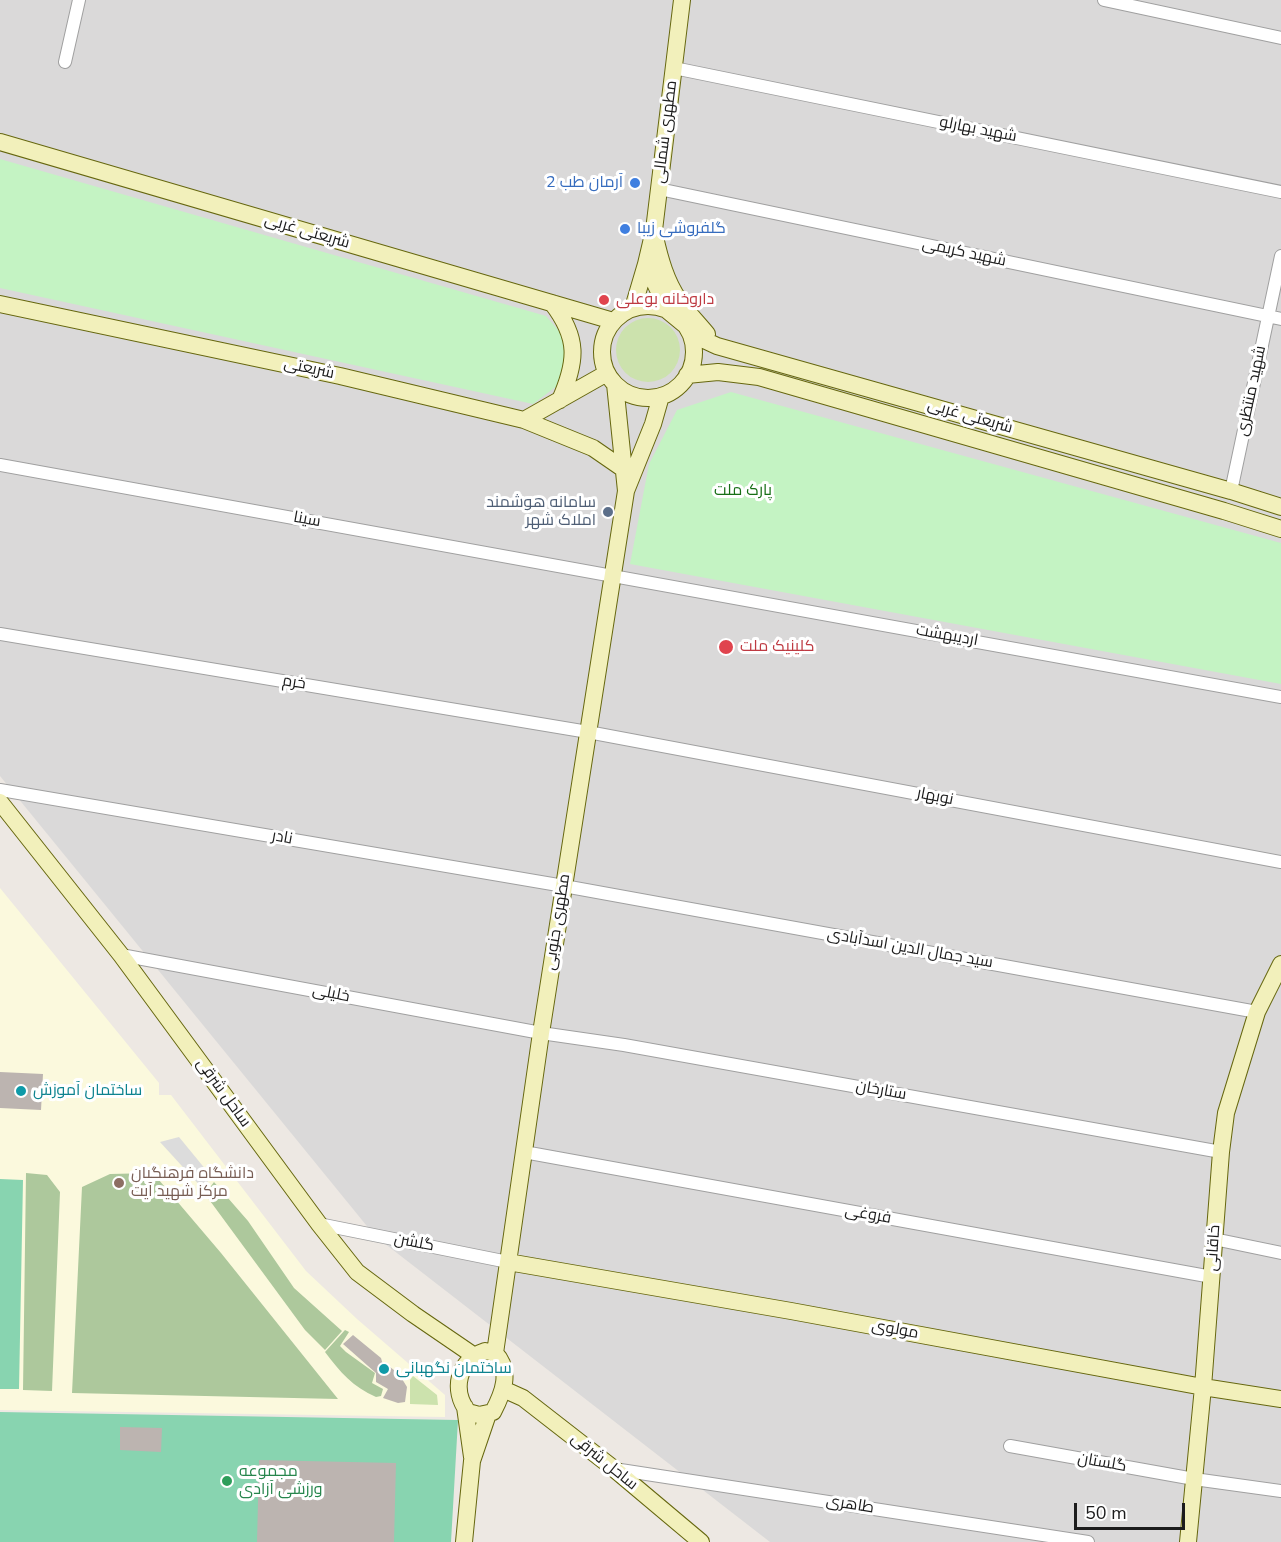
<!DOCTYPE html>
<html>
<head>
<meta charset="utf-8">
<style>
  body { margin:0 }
  #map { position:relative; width:1281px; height:1542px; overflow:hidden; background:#ede8e3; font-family:"Nunito Sans",sans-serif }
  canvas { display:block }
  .scale { position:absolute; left:1074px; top:1503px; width:111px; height:27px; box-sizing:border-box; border:3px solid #1c1c1c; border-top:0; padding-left:8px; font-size:18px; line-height:21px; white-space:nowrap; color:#1c1c1c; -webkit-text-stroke:4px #fff; paint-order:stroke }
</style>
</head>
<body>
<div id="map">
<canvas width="1281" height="1542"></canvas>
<div class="scale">50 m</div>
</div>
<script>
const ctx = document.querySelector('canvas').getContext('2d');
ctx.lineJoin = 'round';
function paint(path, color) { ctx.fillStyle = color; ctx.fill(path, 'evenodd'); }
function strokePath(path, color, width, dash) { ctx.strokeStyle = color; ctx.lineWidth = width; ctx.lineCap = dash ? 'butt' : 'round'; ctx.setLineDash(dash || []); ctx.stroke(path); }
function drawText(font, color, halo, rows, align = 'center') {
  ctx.font = font + ' "Nunito Sans",Cairo,sans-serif'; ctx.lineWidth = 6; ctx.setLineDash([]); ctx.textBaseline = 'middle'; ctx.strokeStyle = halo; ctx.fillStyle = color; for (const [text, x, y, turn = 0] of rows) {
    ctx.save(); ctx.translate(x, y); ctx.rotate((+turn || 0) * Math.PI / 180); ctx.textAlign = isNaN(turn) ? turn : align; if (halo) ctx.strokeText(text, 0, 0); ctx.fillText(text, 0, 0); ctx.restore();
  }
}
const residential = new Path2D(`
  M0 0H1281V1542H770L375 1236 0 776Z`);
const education = new Path2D(`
  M0 888 159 1083V1095H171L306 1271 357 1319 445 1395V1417L0 1410Z`);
const grass = new Path2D(`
  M616 350a32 32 0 1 1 64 0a32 32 0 1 1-64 0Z
  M413 1376 437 1395 438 1405 410 1404V1380Z`);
const forest = new Path2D(`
  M26 1173 47 1175 60 1192 52 1391 23 1390Z
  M153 1173 221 1253 338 1399 72 1393 82 1187 110 1174Z
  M214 1182 248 1221 294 1288 342 1331 325 1350 305 1330 205 1194Z
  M345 1330 349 1332 340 1346 346 1352 375 1373 372 1383 383 1389 381 1396 376 1397C353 1387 340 1372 325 1352Z`);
const park = new Path2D(`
  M0 159 546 316 570 344 561 383 533 404 0 288Z
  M731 392 1281 543V684L630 564 649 464 677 410Z`);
const pitch = new Path2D(`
  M0 1179 23 1180 19 1389H0Z
  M0 1412 458 1420 451 1542H0Z`);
const parking = new Path2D(`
  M179 1137 211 1176 203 1189 160 1142Z`);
const building = new Path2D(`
  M0 1072 43 1074 41 1110 0 1108Z
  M353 1335 381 1358 383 1365 390 1367 399 1374 407 1387 405 1402 398 1403 383 1398 388 1389 376 1382V1373L343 1344Z
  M120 1427 162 1428 161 1452 120 1450Z
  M259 1460 396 1463 394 1542H257Z`);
const street = new Path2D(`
  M1104 0 1281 38
  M65 62 79 0
  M674 68 1281 192
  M659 189 1281 319
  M0 465 1281 697
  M1231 491 1281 256
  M0 634 588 732 1281 862
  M0 790 564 886 1257 1012
  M121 955 541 1033 624 1045 1221 1152
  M524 1152 1212 1277
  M319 1224 508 1262
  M1214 1239 1281 1253
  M1010 1446 1194 1479 1281 1491
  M614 1469 1088 1542`);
const secondary = new Path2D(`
  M0 142 613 321
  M655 237C660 259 666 281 679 300 687 312 698 323 707 334
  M646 264 654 230 682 0
  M552 303C579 338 577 361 560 400
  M0 304 340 376 524 420 607 373
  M602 352a46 46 0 1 1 92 0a46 46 0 1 1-92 0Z
  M633 308 646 264 668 311 702 339 717 346 1231 491 1281 507
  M687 375 718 372 759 377 1224 511 1281 529
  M615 384 626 491 653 424 661 396
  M524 420 593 448 622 468
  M0 802 121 955 319 1224 357 1272 413 1314 473 1355
  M508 1262 791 1311 1203 1387 1281 1399
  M485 1351 495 1353C512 1371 503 1393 493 1412L479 1415 468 1412C451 1390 458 1360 485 1351Z
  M495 1353 541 1033 626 491
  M503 1389 523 1398 613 1468 701 1542
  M465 1407 472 1457
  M464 1542 472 1461 488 1414
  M1188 1542 1203 1387 1221 1152 1226 1113 1257 1012 1281 964`);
const markers = [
  [635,183,6,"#3f7fe0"],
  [625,229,6,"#3f7fe0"],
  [604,300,6,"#e0444e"],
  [608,512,6,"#5c6f8a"],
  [726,647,8,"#e0444e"],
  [21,1091,6,"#0f9aa8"],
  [119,1183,6,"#8d6e63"],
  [384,1369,6,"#0f9aa8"],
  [227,1481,6,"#2e9e5b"]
];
const streetNames = [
  ["شهید بهارلو",978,130,11],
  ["مطهری شمالی",666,132,-83],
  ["شریعتی غربی",307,232,16],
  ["شهید کریمی",964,253,12],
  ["شریعتی",309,369,12],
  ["شهید منتظری",1252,391,-78],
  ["شریعتی غربی",970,417,16],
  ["سینا",307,520,10],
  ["اردیبهشت",947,636,10],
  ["خرم",294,683,9],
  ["نوبهار",935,797,11],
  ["نادر",282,838,10],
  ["مطهری جنوبی",558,922,-81],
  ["سید جمال الدین اسدآبادی",910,949,10],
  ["خلیلی",331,994,11],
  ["ستارخان",881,1091,10],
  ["ساحل شرقی",223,1093,54],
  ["فروغی",868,1215,10],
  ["گلشن",414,1243,11],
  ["خاقانی",1214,1248,-86],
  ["مولوی",895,1330,10],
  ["ساحل شرقی",604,1462,39],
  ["گلستان",1102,1463,10],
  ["طاهری",850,1505,9]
];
const shopNames = [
  ["آرمان طب 2",623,183],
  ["گلفروشی زیبا",637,229,"left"]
];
const healthNames = [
  ["داروخانه بوعلی",616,300],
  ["کلینیک ملت",740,647]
];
const parkNames = [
  ["پارک ملت",743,491]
];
const serviceNames = [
  ["سامانه هوشمند",596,503],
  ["املاک شهر",596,521]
];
const cultureNames = [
  ["ساختمان آموزش",33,1091],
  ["ساختمان نگهبانی",396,1369]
];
const educationNames = [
  ["دانشگاه فرهنگیان",131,1174],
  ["مرکز شهید آیت",131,1192]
];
const leisureNames = [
  ["مجموعه",239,1472],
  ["ورزشی آزادی",239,1490]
];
paint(residential, '#dad9d9');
paint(education, '#fbf9dd');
paint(grass, '#cce2ad');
paint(forest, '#adc89c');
paint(park, '#c4f3c3');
paint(pitch, '#88d4b0');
paint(parking, '#dcdcdc');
paint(building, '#bcb4b0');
strokePath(street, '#a0a0a0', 14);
strokePath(secondary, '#66670f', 18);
strokePath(street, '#fff', 12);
strokePath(secondary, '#f2f0bb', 16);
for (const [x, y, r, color] of markers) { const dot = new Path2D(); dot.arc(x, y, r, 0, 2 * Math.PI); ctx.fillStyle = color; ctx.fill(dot); strokePath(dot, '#fff', 2); }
drawText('16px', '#1c1c1c', '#fff', streetNames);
drawText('16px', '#366cbe', '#fff', shopNames, 'right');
drawText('16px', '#be3a42', '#fff', healthNames, 'left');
drawText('16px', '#176f16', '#fff', parkNames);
drawText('16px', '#4e5e75', '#fff', serviceNames, 'right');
drawText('16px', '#0d838f', '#fff', cultureNames, 'left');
drawText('16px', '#785e54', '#fff', educationNames, 'left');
drawText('16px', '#27864d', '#fff', leisureNames, 'left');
</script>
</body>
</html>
